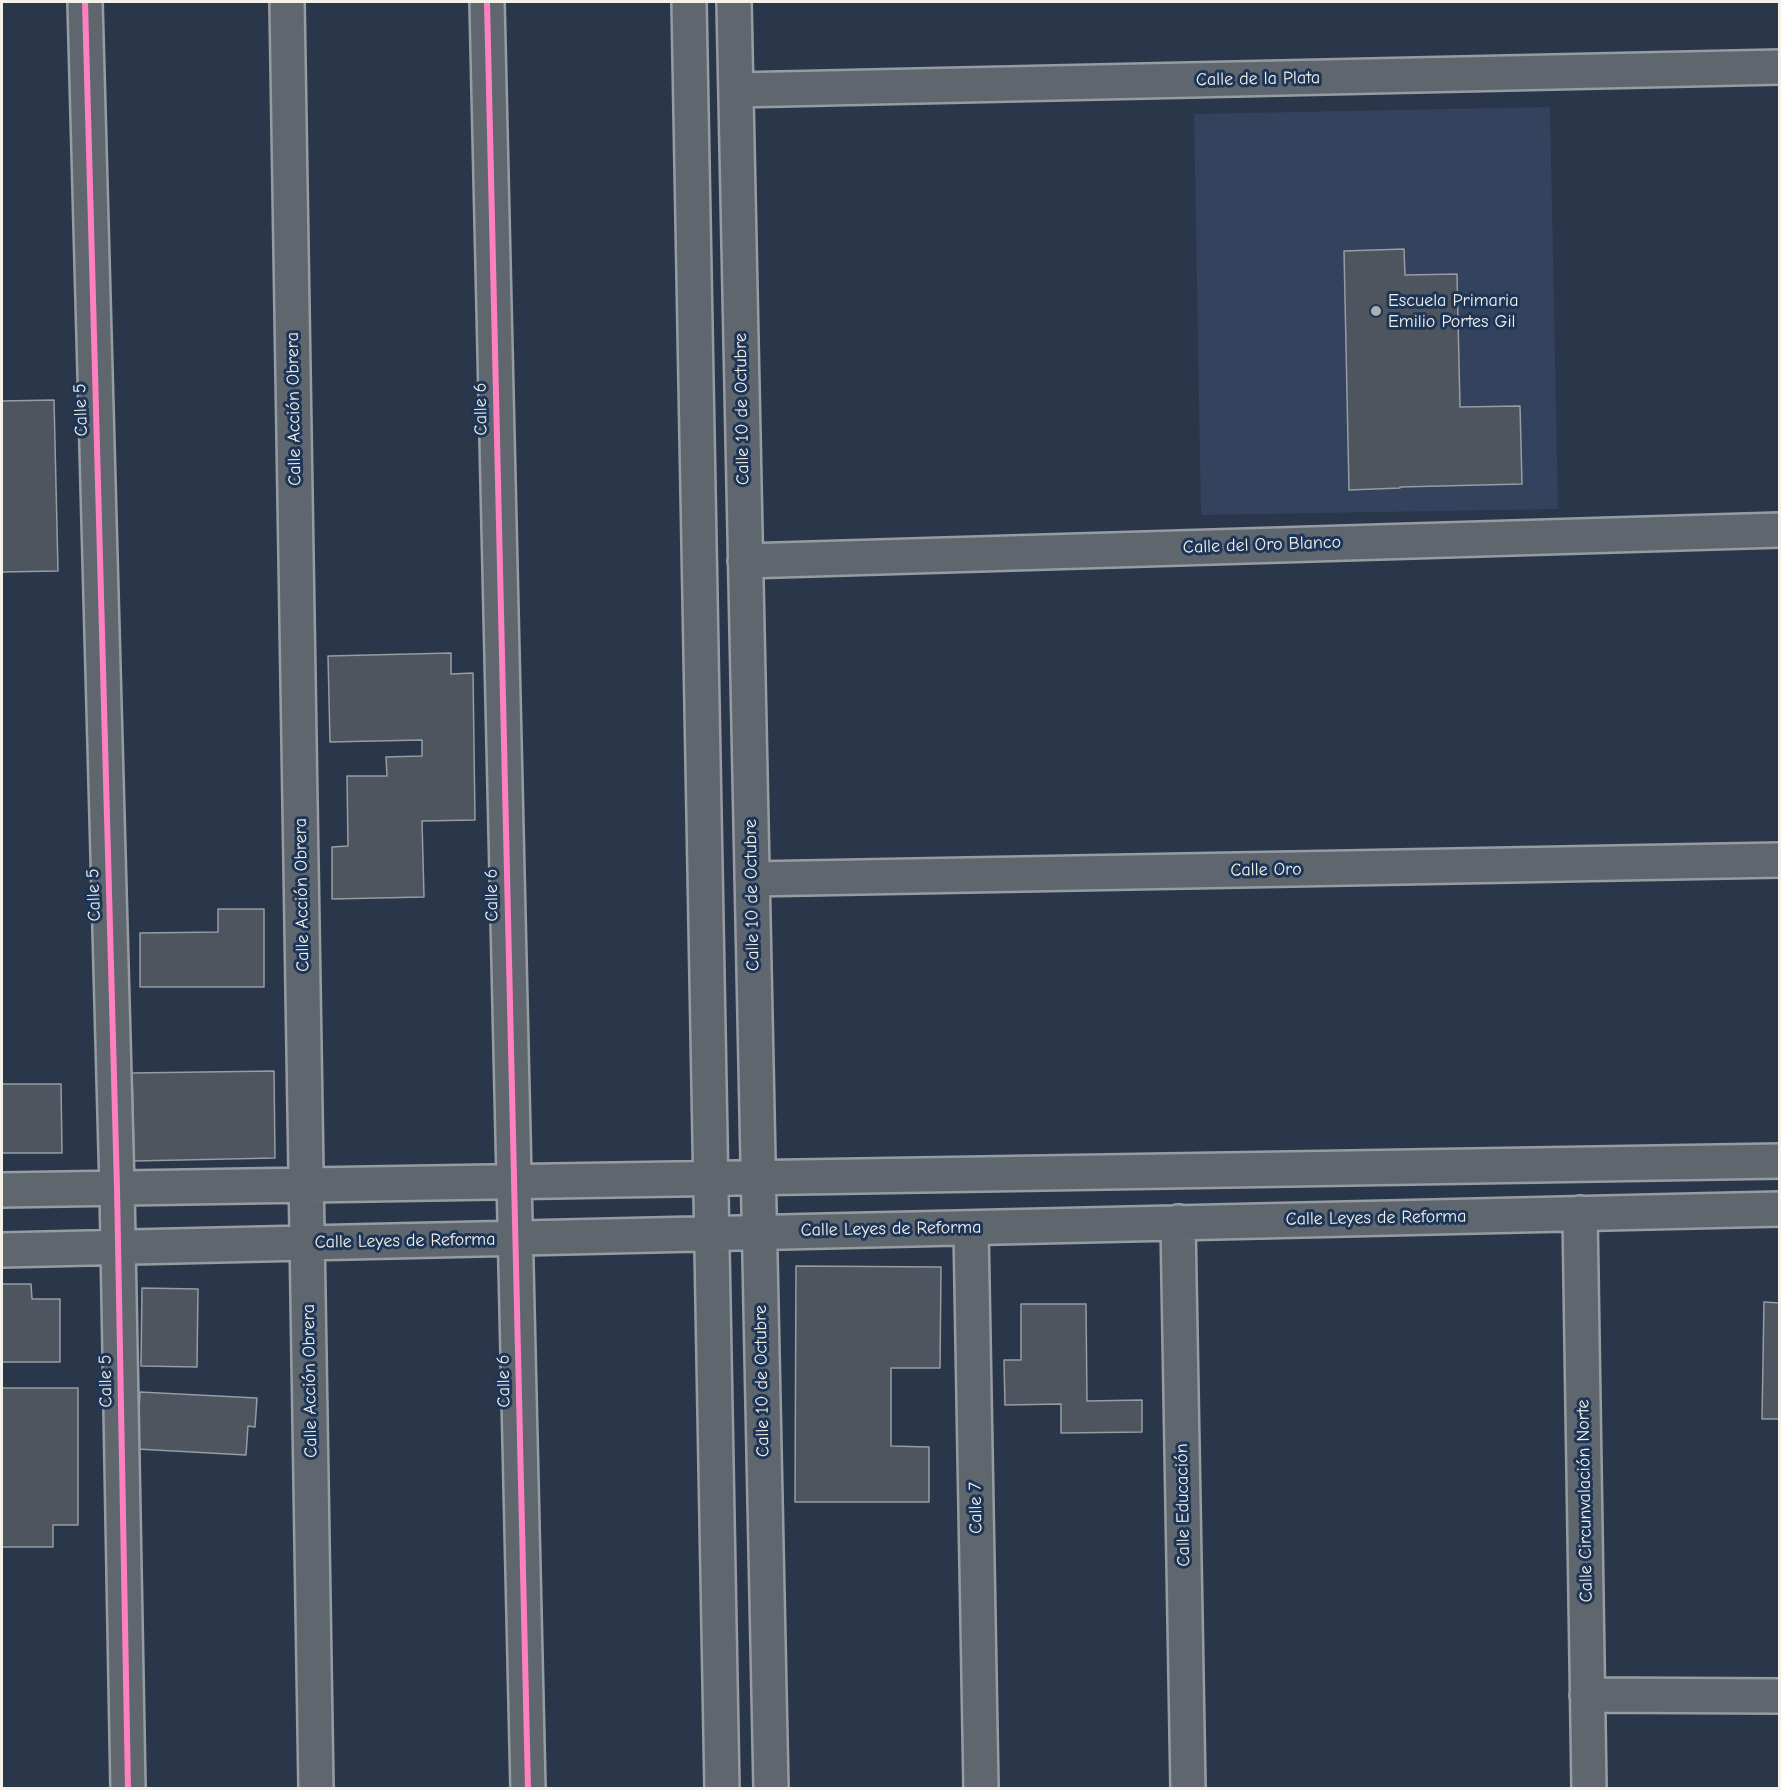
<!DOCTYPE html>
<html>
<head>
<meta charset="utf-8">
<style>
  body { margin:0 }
  #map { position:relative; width:1781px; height:1790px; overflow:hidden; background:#2a374a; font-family:"Comic Neue",sans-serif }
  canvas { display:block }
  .frame { position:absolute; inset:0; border:3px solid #f4f1e8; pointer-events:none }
</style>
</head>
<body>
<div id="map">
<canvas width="1781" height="1790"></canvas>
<div class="frame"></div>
</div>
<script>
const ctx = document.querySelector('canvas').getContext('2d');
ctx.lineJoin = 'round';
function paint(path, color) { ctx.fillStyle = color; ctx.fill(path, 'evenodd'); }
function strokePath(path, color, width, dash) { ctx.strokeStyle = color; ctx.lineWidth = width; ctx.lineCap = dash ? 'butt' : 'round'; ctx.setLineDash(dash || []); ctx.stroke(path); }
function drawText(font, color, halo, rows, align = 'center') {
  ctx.font = font + ' "Comic Neue",sans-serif'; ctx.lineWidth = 6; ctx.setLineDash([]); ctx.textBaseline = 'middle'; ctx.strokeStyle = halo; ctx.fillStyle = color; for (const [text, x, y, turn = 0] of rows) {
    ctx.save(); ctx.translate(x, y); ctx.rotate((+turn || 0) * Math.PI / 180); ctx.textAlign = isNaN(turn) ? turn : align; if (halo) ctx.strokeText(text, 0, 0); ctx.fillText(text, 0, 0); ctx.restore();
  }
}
const built = new Path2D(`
  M1550 107 1558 509 1201 515 1194 114Z`);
const building = new Path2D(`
  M1404 249 1405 275 1457 274 1460 407 1520 406 1522 484 1400 487V488L1349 490 1344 251Z
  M54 400 58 571 2 572V401Z
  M451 653V674L473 673 475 820 422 821 424 897 332 899V847L348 846 347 776H387L386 757 422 756V740L330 742 328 656Z
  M218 909H264V987H140V933L218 932Z
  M274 1071 275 1158 134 1161 132 1073Z
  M2 1084H61L62 1153H2Z
  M796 1266 941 1267 940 1368H891V1446L929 1447V1502H795Z
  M2 1284H31L32 1299H60V1362H2Z
  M142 1288 198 1289 197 1367 141 1366Z
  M1764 1302 1780 1303V1419H1762Z
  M1021 1304H1086L1087 1401 1142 1400V1432L1061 1433V1404L1005 1405 1004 1360H1021Z
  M2 1388H78V1525H53V1547H2Z
  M140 1392 257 1398 255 1427 248 1426 246 1455 137 1449Z`);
const minor = new Path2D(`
  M85 2 117 1188 128 1788
  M287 2 316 1788
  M487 2 528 1788
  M689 2 722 1788
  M734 2 771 1788
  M736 90 1780 67
  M745 561 1780 530
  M752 879 1780 860
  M2 1190 1780 1161
  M1580 1213 1589 1788
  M1178 1222 1188 1788
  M971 1228 981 1788
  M2 1250 1780 1209
  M1587 1695 1780 1696`);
const cycleway = new Path2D(`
  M85 2 117 1188 128 1788
  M487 2 528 1788`);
const markers = [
  [1376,311,6,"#adb0b1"]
];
const streetNames = [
  ["Calle de la Plata",1258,79,-1],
  ["Calle Acción Obrera",294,409,-91],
  ["Calle 6",481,409,-91],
  ["Calle 10 de Octubre",742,409,-91],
  ["Calle 5",81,410,-92],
  ["Calle del Oro Blanco",1262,545,-2],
  ["Calle Oro",1266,870,-1],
  ["Calle 5",94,895,-92],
  ["Calle Acción Obrera",302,895,-91],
  ["Calle 6",492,895,-91],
  ["Calle 10 de Octubre",752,895,-91],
  ["Calle Leyes de Reforma",1376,1218,-1],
  ["Calle Leyes de Reforma",891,1229,-1],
  ["Calle Leyes de Reforma",405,1241,-1],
  ["Calle 5",106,1381,-91],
  ["Calle Acción Obrera",310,1381,-91],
  ["Calle 6",504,1381,-91],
  ["Calle 10 de Octubre",762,1381,-91],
  ["Calle Circunvalación Norte",1585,1501,-91],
  ["Calle Educación",1183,1505,-91],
  ["Calle 7",976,1508,-91]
];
const poiNames = [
  ["Escuela Primaria",1388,301],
  ["Emilio Portes Gil",1388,322]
];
paint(built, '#33425d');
paint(building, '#4f555f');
strokePath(building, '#979ca3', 1.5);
strokePath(minor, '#979ca3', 38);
strokePath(minor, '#60666e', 33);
strokePath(cycleway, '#ff80c0', 6);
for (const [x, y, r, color] of markers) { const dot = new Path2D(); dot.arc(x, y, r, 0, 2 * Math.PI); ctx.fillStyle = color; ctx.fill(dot); strokePath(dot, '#1d3557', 2); }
drawText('18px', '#f4f1e8', '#1d3557', streetNames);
drawText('18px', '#f4f1e8', '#1d3557', poiNames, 'left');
</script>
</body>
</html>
